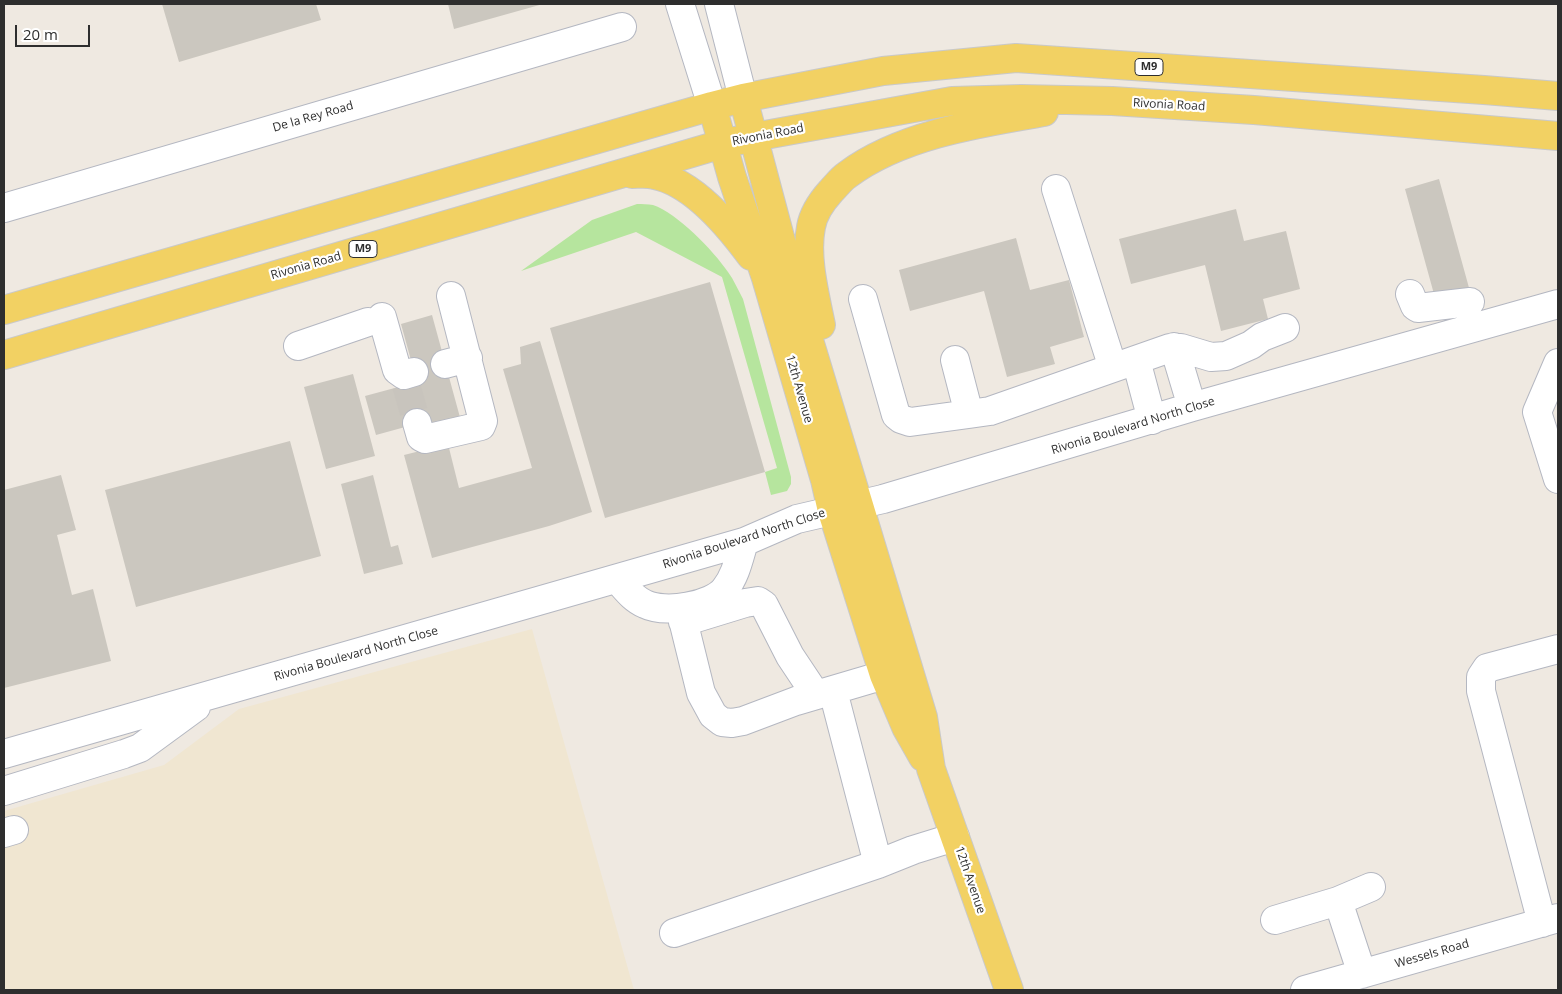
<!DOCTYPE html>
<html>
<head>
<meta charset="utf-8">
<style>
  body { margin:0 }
  #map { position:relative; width:1562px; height:994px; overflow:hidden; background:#efe9e1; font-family:"Open Sans",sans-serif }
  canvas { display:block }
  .frame { position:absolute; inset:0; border:5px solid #2e2e2e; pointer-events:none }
  .scale { position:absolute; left:15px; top:25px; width:75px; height:22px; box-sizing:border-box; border:2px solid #2e2e2e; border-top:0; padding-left:6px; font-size:15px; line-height:18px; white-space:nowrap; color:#2e2e2e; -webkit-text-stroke:4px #fff; paint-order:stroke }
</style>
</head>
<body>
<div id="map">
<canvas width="1562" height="994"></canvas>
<div class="frame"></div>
<div class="scale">20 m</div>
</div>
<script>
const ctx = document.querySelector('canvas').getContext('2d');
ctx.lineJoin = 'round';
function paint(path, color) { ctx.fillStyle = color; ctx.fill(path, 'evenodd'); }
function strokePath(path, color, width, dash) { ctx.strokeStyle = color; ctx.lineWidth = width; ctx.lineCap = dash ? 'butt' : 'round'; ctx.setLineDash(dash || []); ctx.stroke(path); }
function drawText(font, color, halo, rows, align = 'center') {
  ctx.font = font + ' "Open Sans",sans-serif'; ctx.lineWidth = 4.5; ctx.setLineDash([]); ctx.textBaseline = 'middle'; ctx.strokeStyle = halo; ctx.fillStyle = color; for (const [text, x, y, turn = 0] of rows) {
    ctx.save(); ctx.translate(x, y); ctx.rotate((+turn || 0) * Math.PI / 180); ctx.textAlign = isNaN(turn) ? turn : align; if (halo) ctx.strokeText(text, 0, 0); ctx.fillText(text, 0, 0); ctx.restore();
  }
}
const education = new Path2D(`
  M532 629 634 990H4V811L164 765 239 709Z`);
const green = new Path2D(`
  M637 204C642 204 648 204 653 205 677 213 713 250 728 272 734 280 738 290 743 299L791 477V484L787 491 771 495 765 472 777 468 722 277 636 232 521 271 592 220Z`);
const building = new Path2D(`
  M162 4H316L321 20 179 62Z
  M448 4H543L454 29Z
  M1439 179 1471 295 1437 305 1405 189Z
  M1236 209 1244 241 1286 231 1300 289 1263 299 1268 319 1221 331 1205 265 1131 284 1119 239Z
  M1016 238 1030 290 1069 280 1084 337 1050 347 1055 364 1007 377 984 291 910 311 899 270Z
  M710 282 765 472 605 518 550 328Z
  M432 315 461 421 430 430 427 421 376 435 365 396 417 382 401 324Z
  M540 341 592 512 549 526 432 558 404 455 448 444 459 488 532 468 503 369 521 364 520 347Z
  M353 374 375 456 326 469 304 387Z
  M290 441 321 556 136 607 105 490Z
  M61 475 76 530 57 535 72 595 93 589 111 661 4 688V490Z
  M373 475 391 547 398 545 403 564 364 574 341 484Z`);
const minorTunnel = new Path2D(`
  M406 385 417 423`);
const minor = new Path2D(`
  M680 4 712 106
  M719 4 743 98
  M1056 189 1113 368
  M4 208 622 27
  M1410 294 1415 306 1418 308 1470 302
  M863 299 896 415 901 419 910 422 969 414
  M382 317 397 370 404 375 414 372
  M298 346 368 322
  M1174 347 1192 407
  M955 360 969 414 990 411 1170 348H1181L1211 357 1226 356 1251 345 1262 337 1285 328
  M1136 360 1152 420
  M1558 363 1537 412 1558 479
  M445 364 468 358
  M417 423 421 437 425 439 481 426 483 421 451 296
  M617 579C626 589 633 599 645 604 665 614 712 606 725 589 736 575 739 558 744 542
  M680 608 701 693 713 715 722 722 732 723 743 721 796 701 884 675
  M683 622 745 603 758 601 764 605 790 656 816 695
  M833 691 878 864
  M4 754 744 542 797 519 883 499 1192 407 1558 304
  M4 791 124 754 140 748 196 707
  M4 833 14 830
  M1338 901 1362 974
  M1275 920 1338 901 1371 887
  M1542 923 1481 691V677L1487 668 1558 649
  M674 933 878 864 913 850 955 837
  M1305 990 1558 918`);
const major = new Path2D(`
  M743 98 796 297 923 717 931 769 1009 990
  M712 106 732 177 766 278 825 480 832 511 884 675 906 727 923 757
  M632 174C639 174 648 173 655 175 694 183 729 226 751 256
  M4 310 712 106 743 98 883 71 1016 58 1484 90 1558 96
  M821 325C815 295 805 257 811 227 813 215 822 201 831 191 836 186 841 179 847 175 900 135 979 123 1044 112
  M4 355 722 144 754 137 952 101 1021 99 1112 101 1254 110 1558 136`);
const shields = [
  [1149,67,28],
  [363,249,28]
];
const shieldNames = [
  ["M9",1149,67],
  ["M9",363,249]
];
const streetNames = [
  ["Rivonia Road",1169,105,3],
  ["De la Rey Road",313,117,-16],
  ["Rivonia Road",768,135,-11],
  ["Rivonia Road",306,266,-16],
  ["12th Avenue",799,389,74],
  ["Rivonia Boulevard North Close",1133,426,-17],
  ["Rivonia Boulevard North Close",744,539,-18],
  ["Rivonia Boulevard North Close",356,654,-16],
  ["12th Avenue",970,880,71],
  ["Wessels Road",1432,954,-16]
];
paint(education, '#f0e6d1');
paint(green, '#b6e59e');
paint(building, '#cbc7bf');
strokePath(minorTunnel, '#c8c4bd', 28, [28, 14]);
strokePath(minor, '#b4b7c1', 30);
strokePath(major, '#c9c9c9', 30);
strokePath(minor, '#fff', 28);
strokePath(major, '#f2d163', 28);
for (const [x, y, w] of shields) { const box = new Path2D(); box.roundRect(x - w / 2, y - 8.5, w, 17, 4); ctx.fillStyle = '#fff'; ctx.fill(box); strokePath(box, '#2e2e2e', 1); }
drawText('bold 11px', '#2e2e2e', null, shieldNames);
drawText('12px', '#2e2e2e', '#fff', streetNames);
</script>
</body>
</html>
